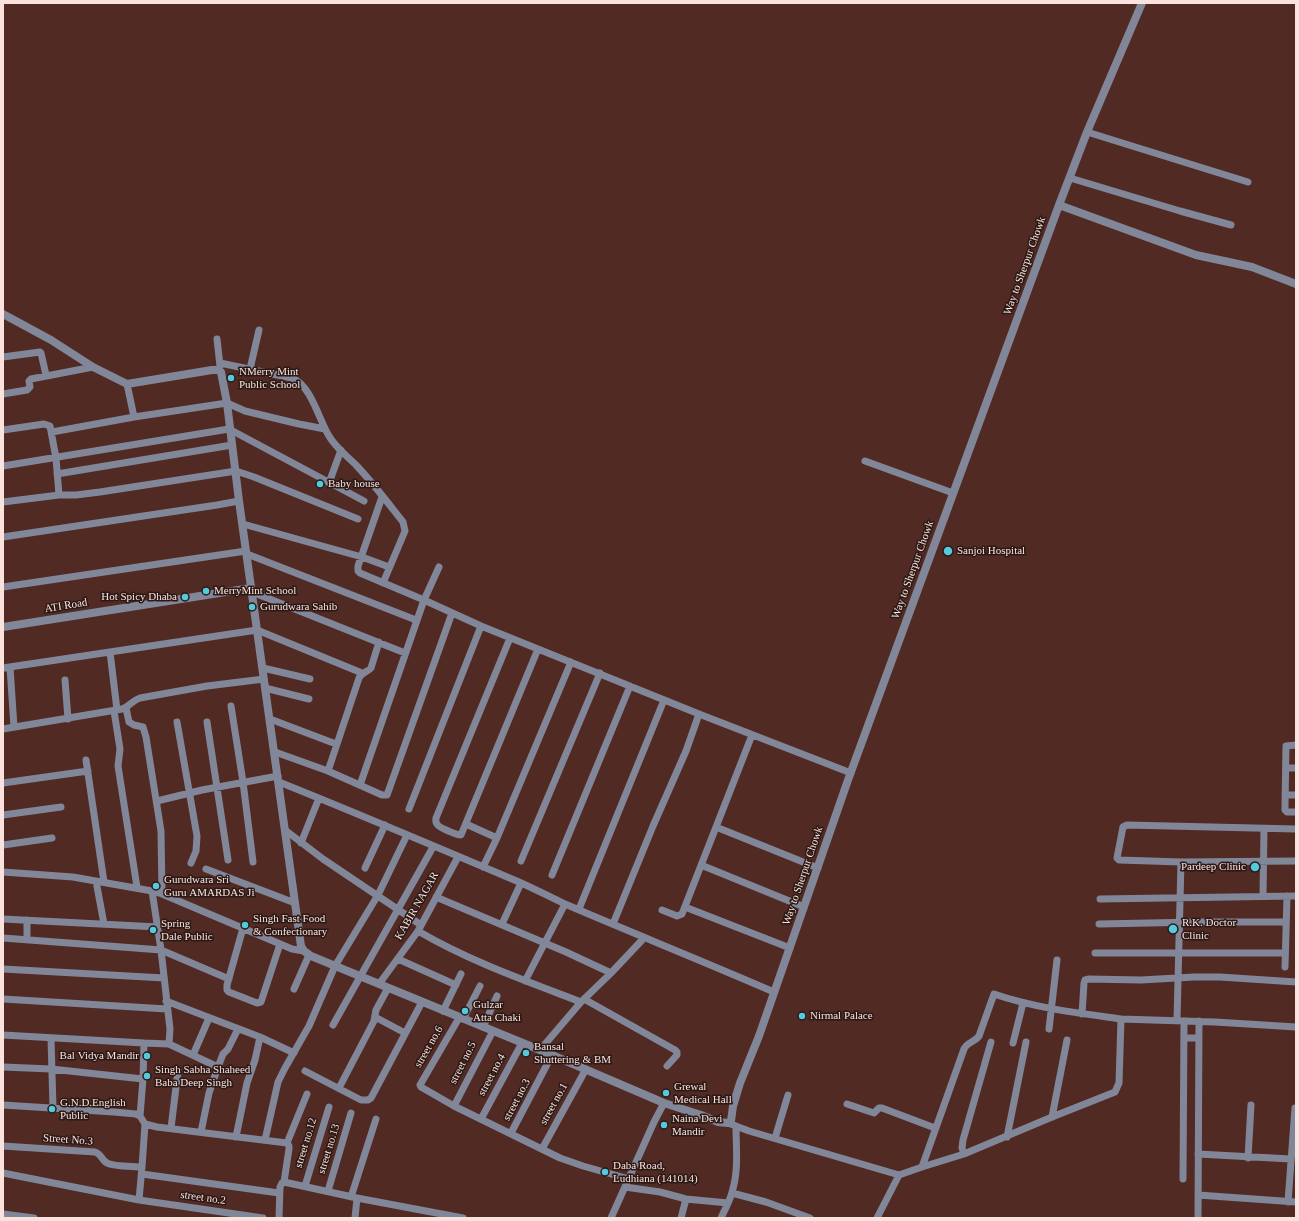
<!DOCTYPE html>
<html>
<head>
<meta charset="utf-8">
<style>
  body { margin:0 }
  #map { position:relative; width:1299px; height:1221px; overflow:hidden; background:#512a24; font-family:"Times New Roman",serif }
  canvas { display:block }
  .frame { position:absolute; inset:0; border:4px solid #fce2dd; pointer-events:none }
</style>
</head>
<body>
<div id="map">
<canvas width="1299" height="1221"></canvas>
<div class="frame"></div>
</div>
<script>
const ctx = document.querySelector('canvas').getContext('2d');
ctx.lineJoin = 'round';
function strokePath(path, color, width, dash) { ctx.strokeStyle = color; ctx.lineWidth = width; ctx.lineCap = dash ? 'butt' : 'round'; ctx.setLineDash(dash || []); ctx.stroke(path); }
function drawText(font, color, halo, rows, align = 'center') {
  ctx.font = font + ' "Times New Roman",serif'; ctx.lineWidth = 3; ctx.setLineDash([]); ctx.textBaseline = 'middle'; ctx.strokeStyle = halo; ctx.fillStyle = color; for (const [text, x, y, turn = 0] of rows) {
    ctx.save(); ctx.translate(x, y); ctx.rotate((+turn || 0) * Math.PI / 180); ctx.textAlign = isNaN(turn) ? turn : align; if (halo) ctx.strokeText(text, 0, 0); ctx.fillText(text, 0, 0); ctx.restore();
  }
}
const minor = new Path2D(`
  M1087 132 1248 182
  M1070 178 1180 211 1231 225
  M217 339 220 366
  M3 357 40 352 41 353 46 375
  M220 363 292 378C311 385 319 420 329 436 335 447 347 456 356 465 373 483 388 503 403 522L405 531 383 583
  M250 369 259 330
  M127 384 134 417
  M3 394 27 390 30 387 29 381 31 379 93 367
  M3 430 44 424 50 426 56 458 59 495
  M52 432 134 417 227 403 245 411 299 424 325 429
  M865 461 953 493
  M3 466 229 429 364 501
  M57 474 232 445
  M329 483 341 450
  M382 497 358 566V571L360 573 424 600 481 626 699 714 851 773
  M3 502 59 495H76L100 492 236 471 254 477 358 519
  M243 524 362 557 389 567
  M3 537 217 505 239 501
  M247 554 416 620
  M3 587 246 551
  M252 592 405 653
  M510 638 436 818C436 820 435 822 437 824 439 828 457 835 461 835L538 649
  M110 652 117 710
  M10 667 14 727
  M3 668 257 630 362 673
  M263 668 310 679
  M65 680 68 719
  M265 688 309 699
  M231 706 243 782 253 862
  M126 708 129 722 134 725 143 727 146 737 161 831 162 894
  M114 711 120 749 118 766 137 887
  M270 719 336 744
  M177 722 197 836 196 851 191 863
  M207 722 228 860
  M3 729 122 709C129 707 131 701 140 698L207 686 264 679
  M1296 745 1286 746 1285 806V810L1287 812H1296
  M275 752 328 771 382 795H387L452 613
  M86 760 104 882
  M1286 768H1296
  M328 771 359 678C362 672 368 672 371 668L379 642
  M279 782C359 814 439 848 519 882 535 889 550 897 565 904 635 934 705 962 774 992
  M3 783 88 771
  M360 785 424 600 439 567
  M1285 795H1296
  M157 801 202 790 278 776
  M409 809 481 626
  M3 815 61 807
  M466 824 497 838
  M716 827 818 868
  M1296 829 1127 825 1123 827 1117 858 1119 860 1181 862 1296 861
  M285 830 323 859 421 925
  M301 843 319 798
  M3 845 52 838
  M521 861 600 673
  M701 865 804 907
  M483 867 497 838 571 662
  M365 868 385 825
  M206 869 295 903
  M3 872 73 877 152 891 162 894 292 949 304 951
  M552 875 630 686
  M96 881 104 924
  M1263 896 1264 829
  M436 897 566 952 611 973
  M1100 899 1296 896
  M685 907 790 948
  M579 909 664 700
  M662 910 677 916 682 914 752 735
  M3 919 158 927
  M502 924 521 883
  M613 924 653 826 686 751 699 714
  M1099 924 1199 922H1286
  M243 928 227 985V990L229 992 257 1003 261 1002 280 944
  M418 931C469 961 526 981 581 1002
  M3 938 161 950 229 979
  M27 939V920
  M1095 953H1285
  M398 959 456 985
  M1285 967 1287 896
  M3 969 164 978
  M525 981 565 904
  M379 984 418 931 458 857
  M294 989 309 955
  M3 999 167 1009
  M584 999 675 1050 677 1052V1055L667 1066
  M166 1001 260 1037 255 1060 247 1083 236 1137
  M443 1011 461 974
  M1082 1014 1084 983 1085 980 1089 979 1141 980 1194 977H1220L1296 982
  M375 1017 405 1033
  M459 1018 420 1085 421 1087 454 1106 560 1158 583 1166 629 1179
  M463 1019 480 986
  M1177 1020 1181 862
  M333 1025 433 847
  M483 1027 497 996
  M1049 1029 1057 960
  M3 1035 144 1043 143 1079 140 1116
  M260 1037 294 1053
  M51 1038 53 1108
  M1184 1038H1199
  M144 1043 169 1044 170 1029 161 950 152 891
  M1013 1043 1023 1003
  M169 1044 218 1067
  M540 1050 581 1002 611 973 644 938
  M193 1055 209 1018
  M3 1067 51 1069 143 1079
  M305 1071 361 1100H368L371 1098 422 1002
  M339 1088 374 1021 376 1010 388 988
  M847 1104 874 1113 879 1108H882L935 1128
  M3 1105 114 1112 136 1114 140 1116 145 1124 157 1127 287 1143 289 1146V1149L284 1182
  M454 1106 493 1031
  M1052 1117 1067 1040
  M481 1119 522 1043
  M728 1123 749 1131 899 1175 922 1167 964 1154 1052 1117 1115 1092 1119 1083 1121 1019 1215 1022 1296 1027
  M171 1128 178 1071
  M201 1132 209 1093 218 1067 223 1054 228 1049 238 1029
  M511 1133 552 1055
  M1007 1137 1026 1042
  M775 1138 788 1095
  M265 1140 278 1082 285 1068 309 1026 335 966 378 895 407 835
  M287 1143 307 1094
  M3 1146 95 1152C102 1154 101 1160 107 1163 114 1167 133 1166 142 1167L139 1200
  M542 1149 586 1069
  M964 1154 962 1148 963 1140 991 1042
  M1198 1154 1291 1159
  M1248 1158 1251 1105
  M142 1167 145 1124
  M922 1167 964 1049C967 1042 975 1042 979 1036L994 994C1035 1008 1078 1013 1121 1019
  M3 1173 139 1200 263 1218
  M142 1174 279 1193
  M1183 1179 1184 1021
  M305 1186 329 1107
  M625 1187 660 1192 686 1199 728 1203
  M328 1191 351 1113
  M732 1193 766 1202 810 1218
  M1198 1195 1296 1202
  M351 1197 376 1119
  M1288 1202 1295 1108
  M3 1214 34 1218
  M279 1218 280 1187 282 1183 284 1182 357 1198 463 1218
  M355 1218 357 1198
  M611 1218 654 1122 664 1103
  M681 1218 686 1199
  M721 1218C725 1209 730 1201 732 1192 739 1170 736 1148 736 1126
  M877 1218 899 1175
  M1198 1218 1199 1021`);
const tertiary = new Path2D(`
  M1059 205 1196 255 1252 267 1296 284
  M3 314 51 340 93 367 127 384 212 370H218L221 372 227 403 239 501 301 946 304 951 311 956 552 1055 664 1103 701 1115 718 1122 728 1123 731 1121 733 1106 740 1083 759 1036 848 780 1059 205 1087 132 1142 3
  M3 627 251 588`);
const markers = [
  [231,378,4,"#54cadd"],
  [320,484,4,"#54cadd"],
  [948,551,5,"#54cadd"],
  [206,591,4,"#54cadd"],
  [185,597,4,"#54cadd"],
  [252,607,4,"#54cadd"],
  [1255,867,5,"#54cadd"],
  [156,886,4,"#54cadd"],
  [245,925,4,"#54cadd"],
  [1173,929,5,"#54cadd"],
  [153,930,4,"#54cadd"],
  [465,1011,4,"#54cadd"],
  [802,1016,4,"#54cadd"],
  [526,1053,4,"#54cadd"],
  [147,1056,4,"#54cadd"],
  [147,1076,4,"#54cadd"],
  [666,1093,4,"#54cadd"],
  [52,1109,4,"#54cadd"],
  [664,1125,4,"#54cadd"],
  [605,1172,4,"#54cadd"]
];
const streetNames = [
  ["Way to Sherpur Chowk",1025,266,-70],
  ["Way to Sherpur Chowk",913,570,-70],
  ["ATI Road",66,606,-9],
  ["Way to Sherpur Chowk",803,876,-71],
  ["KABIR NAGAR",417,906,-60],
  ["street no.6",429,1047,-60],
  ["street no.5",463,1063,-63],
  ["street no.4",492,1075,-62],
  ["street no.3",517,1100,-62],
  ["street no.1",554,1104,-61],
  ["Street No.3",68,1140,4],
  ["street no.12",306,1143,-73],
  ["street no.13",329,1149,-73],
  ["street no.2",203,1198,8]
];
const poiNames = [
  ["NMerry Mint",239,372],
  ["Public School",239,385],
  ["Baby house",328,484],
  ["Sanjoi Hospital",957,551],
  ["MerryMint School",214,591],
  ["Hot Spicy Dhaba",177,597,"right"],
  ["Gurudwara Sahib",260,607],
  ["Pardeep Clinic",1246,867,"right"],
  ["Gurudwara Sri",164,880],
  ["Guru AMARDAS Ji",164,893],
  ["Singh Fast Food",253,919],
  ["& Confectionary",253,932],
  ["R.K. Doctor",1182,923],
  ["Clinic",1182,936],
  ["Spring",161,924],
  ["Dale Public",161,937],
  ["Gulzar",473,1005],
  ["Atta Chaki",473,1018],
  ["Nirmal Palace",810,1016],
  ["Bansal",534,1047],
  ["Shuttering & BM",534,1060],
  ["Bal Vidya Mandir",139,1056,"right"],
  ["Singh Sabha Shaheed",155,1070],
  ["Baba Deep Singh",155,1083],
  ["Grewal",674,1087],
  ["Medical Hall",674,1100],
  ["G.N.D.English",60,1103],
  ["Public",60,1116],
  ["Naina Devi",672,1119],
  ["Mandir",672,1132],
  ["Daba Road,",613,1166],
  ["Ludhiana (141014)",613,1179]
];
strokePath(minor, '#818798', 7);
strokePath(tertiary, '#818798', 8);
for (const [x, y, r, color] of markers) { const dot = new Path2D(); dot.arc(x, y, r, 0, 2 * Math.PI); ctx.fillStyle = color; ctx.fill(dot); strokePath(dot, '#2b1916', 1.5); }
drawText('11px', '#fce2dd', '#2b1916', streetNames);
drawText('11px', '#fce2dd', '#2b1916', poiNames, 'left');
</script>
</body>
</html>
